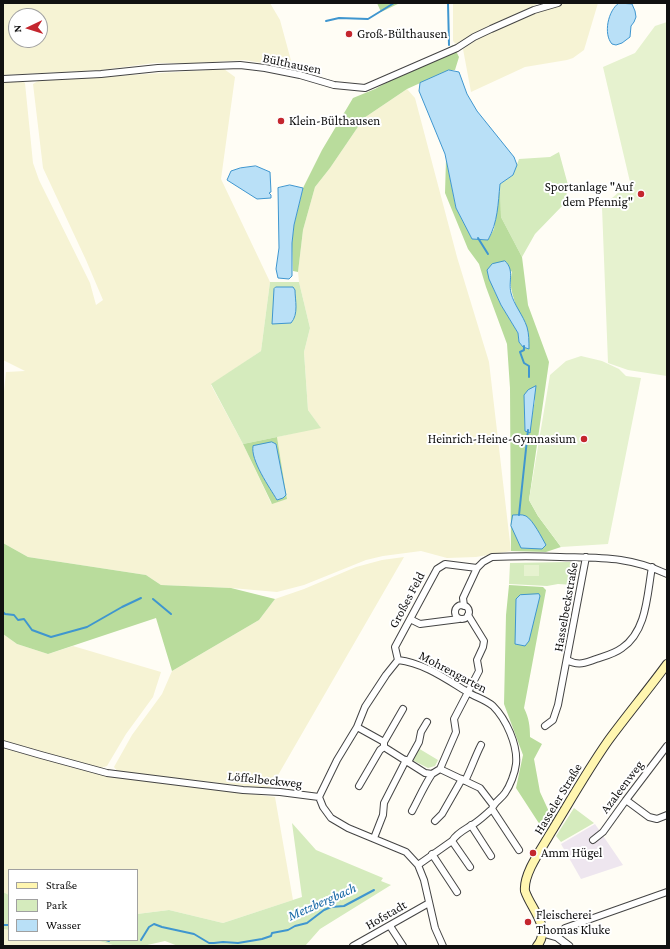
<!DOCTYPE html>
<html>
<head>
<meta charset="utf-8">
<style>
  body { margin:0 }
  #map { position:relative; width:670px; height:949px; overflow:hidden; background:#fffdf5; font-family:"Crimson Pro",serif }
  canvas { display:block }
  .frame { position:absolute; inset:0; border:4px solid #111; pointer-events:none }
  .legend { position:absolute; left:8px; top:869px; width:130px; height:72px; box-sizing:border-box; background:#fff; border:1px solid #a0a0a0; margin:0; padding:5px 7px; list-style:none; font-size:12px; color:#111 }
  .legend li { display:flex; align-items:center; gap:8px; height:20px }
  .legend b { width:20px; border:1px solid #a0a0a0 }
  .north { position:absolute; left:8px; top:8px; width:40px; height:40px; box-sizing:border-box; background:#fff; border:1px solid #a0a0a0; border-radius:50%; rotate:266deg; font-size:11px; font-weight:700; line-height:16px; text-align:center; color:#111 }
  .north::after { content:''; display:block; margin:auto; width:14px; height:18px; background:#c4262e; clip-path:polygon(50% 0,100% 100%,50% 72%,0 100%) }
</style>
</head>
<body>
<div id="map">
<canvas width="670" height="949"></canvas>
<div class="frame"></div>
<ul class="legend">
<li><b style="height:5px;background:#fff6b0"></b>Straße</li>
<li><b style="height:11px;background:#d5ebbd"></b>Park</li>
<li><b style="height:11px;background:#b9e0f7"></b>Wasser</li>
</ul>
<div class="north">N</div>
</div>
<script>
const ctx = document.querySelector('canvas').getContext('2d');
ctx.lineJoin = 'round';
function paint(path, color) { ctx.fillStyle = color; ctx.fill(path, 'evenodd'); }
function trace(path, color, width, dash) { ctx.strokeStyle = color; ctx.lineWidth = width; ctx.lineCap = dash ? 'butt' : 'round'; ctx.setLineDash(dash || []); ctx.stroke(path); }
function drawText(font, color, halo, rows, align = 'center') {
  ctx.font = font + ' "Crimson Pro",serif'; ctx.lineWidth = 4; ctx.setLineDash([]); ctx.textBaseline = 'middle'; ctx.strokeStyle = halo; ctx.fillStyle = color; for (const [text, x, y, turn = 0] of rows) {
    ctx.save(); ctx.translate(x, y); ctx.rotate((+turn || 0) * Math.PI / 180); ctx.textAlign = isNaN(turn) ? turn : align; if (halo) ctx.strokeText(text, 0, 0); ctx.fillText(text, 0, 0); ctx.restore();
  }
}
paint(new Path2D(`
  M 595,824 L 623,865 L 581,879 L 561,844 Z`), '#eee6ef');
paint(new Path2D(`
  M 3,3 L 270,3 L 280,20 L 293,68 L 244,60 L 197,63 L 154,63 L 101,70 L 3,75 ZM 16,16 L 40,16 L 40,40 L 16,40 Z
  M 453,3 L 539,3 L 508,19 L 490,25 L 456,44 L 453,41 Z
  M 566,3 L 598,3 L 584,50 L 573,58 L 567,60 L 525,67 L 471,92 L 463,49 L 490,31 L 543,9 Z
  M 224,69 L 235,77 L 221,179 L 270,282 L 261,351 L 211,385 L 243,444 L 271,503 L 287,499 L 277,437 L 320,427 L 308,410 L 304,352 L 310,328 L 299,282 L 298,272 L 303,230 L 315,187 L 330,168 L 364,118 L 407,89 L 415,98 L 457,257 L 489,362 L 511,551 L 476,557 L 447,558 L 421,551 L 383,556 L 366,560 L 304,585 L 277,592 L 231,588 L 161,585 L 146,575 L 28,557 L 3,543 L 3,401 L 6,372 L 25,371 L 3,360 L 3,82 L 22,81 L 25,83 L 33,163 L 39,180 L 90,283 L 96,305 L 103,300 L 86,260 L 43,168 L 33,84 L 38,81 Z
  M 404,557 L 270,789 L 117,771 L 114,767 L 132,735 L 162,694 L 172,671 L 259,620 L 275,599 L 304,589 L 356,567 L 382,560 Z
  M 3,634 L 17,644 L 48,654 L 73,646 L 161,672 L 153,697 L 126,734 L 107,766 L 101,768 L 19,746 L 3,741 Z
  M 3,746 L 41,758 L 106,776 L 275,797 L 293,900 L 223,923 L 169,910 L 137,914 L 137,870 L 9,870 L 9,895 L 3,892 Z
  M 3,929 L 9,930 L 9,940 L 96,940 L 116,946 L 3,946 Z`), '#f6f3d4');
paint(new Path2D(`
  M 559,152 L 568,185 L 565,203 L 535,234 L 522,257 L 501,217 L 500,184 L 513,175 L 519,159 L 550,157 Z
  M 270,282 L 299,282 L 310,328 L 304,352 L 308,410 L 321,428 L 243,444 L 211,384 L 261,351 Z
  M 570,562 L 576,566 L 578,571 L 574,585 L 558,584 L 547,586 L 509,584 L 510,563 Z
  M 418,748 L 438,760 L 435,766 L 428,768 L 412,760 Z
  M 574,808 L 594,823 L 561,842 L 556,836 Z
  M 292,823 L 316,850 L 383,878 L 381,881 L 391,885 L 320,929 L 305,946 L 178,946 L 165,941 L 143,946 L 116,946 L 96,940 L 137,940 L 137,914 L 169,910 L 223,923 L 302,897 Z
  M 3,892 L 9,895 L 9,930 L 3,929 Z`), '#d5ebbd');
paint(new Path2D(`
  M 377,3 L 400,3 L 381,12 Z
  M 453,45 L 459,57 L 455,70 L 449,70 L 407,89 L 364,118 L 330,168 L 315,187 L 303,230 L 298,272 L 293,271 L 292,243 L 294,225 L 303,188 L 322,150 L 353,98 L 375,89 Z
  M 446,159 L 456,208 L 472,239 L 488,240 L 494,229 L 500,184 L 501,217 L 522,257 L 528,305 L 549,362 L 529,500 L 538,516 L 561,547 L 546,552 L 511,551 L 510,388 L 507,344 L 486,287 L 479,264 L 468,249 L 445,193 ZM 512,271 C 509,287 512,291 516,306 C 520,319 521,334 523,347 L 519,342 L 518,333 L 501,305 L 493,288 ZM 524,395 L 535,400 L 529,433 L 525,430 Z
  M 277,437 L 287,499 L 272,504 L 243,444 Z
  M 3,543 L 28,557 L 146,575 L 161,585 L 231,588 L 275,599 L 259,620 L 172,671 L 156,618 L 48,654 L 17,644 L 3,634 Z
  M 509,585 L 543,587 L 546,590 L 524,708 C 529,718 530,726 530,737 L 542,744 L 534,759 L 540,792 L 551,816 L 542,828 L 516,788 L 523,755 L 504,704 L 506,615 Z`), '#b9dc9c');
paint(new Path2D(`
  M 667,22 L 667,376 L 628,370 L 608,363 L 602,207 L 630,182 L 603,67 L 635,53 L 655,26 Z
  M 581,356 L 602,361 L 619,369 L 626,376 L 641,378 L 608,544 L 561,547 L 538,516 L 529,500 L 550,375 L 566,361 Z
  M 524,565 L 539,565 L 539,576 L 524,576 Z`), '#e6f2cf');
const water = new Path2D(`
  M 619,3 L 632,4 L 635,11 L 636,17 L 634,22 L 631,26 L 630,37 L 622,43 L 616,45 L 612,44 C 603,34 608,10 619,3 Z
  M 449,70 L 459,72 L 467,94 L 477,111 L 514,157 L 517,165 L 513,175 L 500,184 C 498,204 498,222 488,240 L 472,239 L 456,208 L 445,154 L 419,91 L 420,83 Z
  M 256,166 L 270,172 L 271,192 L 269,193 L 271,195 L 271,198 L 257,199 L 227,180 L 231,171 L 240,168 Z
  M 290,185 L 303,188 L 294,225 L 292,243 L 292,276 L 289,279 L 278,278 L 276,269 L 279,248 L 278,188 Z
  M 505,261 C 515,270 508,281 511,293 C 514,305 523,315 527,327 C 529,334 529,341 529,349 L 523,347 L 519,342 L 518,333 L 501,305 L 489,279 L 487,270 L 492,264 Z
  M 276,287 L 293,287 L 295,290 C 295,300 299,314 291,323 L 272,324 L 274,289 Z
  M 536,386 L 530,433 L 525,431 L 524,395 L 528,390 Z
  M 272,442 L 276,444 L 286,495 L 283,498 L 277,500 C 270,488 250,460 253,446 Z
  M 513,515 C 517,515 522,514 526,516 C 533,520 542,538 546,545 L 542,549 L 521,548 L 511,526 Z
  M 539,594 L 540,596 L 529,641 L 525,646 L 515,644 L 516,599 L 520,595 Z`);
paint(water, '#b9e0f7');
trace(water, '#3f96cf', 1);
trace(new Path2D(`
  M 448,3 L 449,45
  M 326,21 L 339,18 L 368,19 L 394,3
  M 478,238 L 488,254
  M 524,346 L 524,350 L 520,352 L 524,363 L 529,366 L 529,377
  M 519,515 L 528,430
  M 153,599 L 171,614
  M 3,612 L 5,614 L 14,615 L 18,620 L 24,619 L 32,630 L 51,637 L 87,627 L 122,607 L 141,598
  M 3,925 L 9,925
  M 106,940 L 109,941
  M 141,940 L 149,927 L 154,924 L 162,927 L 194,934 L 209,943 L 214,943 L 223,942 L 238,943 L 262,939 L 271,936 L 272,933 L 288,930 L 295,926 L 307,923 L 324,910 L 331,907 L 344,906 L 374,890`), '#3f96cf', 2);
const minor = new Path2D(`
  M 3,79 L 101,74 L 158,68 L 240,65 L 265,68 L 300,75 L 334,85 L 365,88 L 457,48 L 474,37 L 491,29 L 534,10 L 558,3
  M455 612a7 7 0 1 1 14 0a7 7 0 1 1-14 0Z
  M 464,606 L 463,598 L 477,568 L 483,562 L 492,557 C 515,556 537,556 560,557 C 600,558 629,556 667,574
  M 410,619 L 420,624 L 459,619
  M 398,660 L 395,647 L 437,569 L 445,564 L 477,568
  M 567,660 C 578,666 586,663 596,659 C 605,656 614,654 622,648 C 647,631 647,595 652,567
  M 545,726 L 553,720 L 558,705 L 586,557
  M 357,727 L 384,742 L 384,747 L 425,773 L 432,774 L 440,769 L 480,788 L 493,805
  M 384,742 L 403,709
  M 3,744 L 41,755 L 107,773 L 243,790 L 280,792 L 319,797 L 323,807 L 331,818 L 348,828 L 406,852 L 418,865 L 424,880 L 435,928 L 443,946
  M 408,762 L 419,742 L 421,732 L 427,722
  M 440,769 L 456,732 L 454,719 L 479,671 L 477,660 L 483,647 L 484,641 L 468,615
  M 465,781 C 471,769 475,757 481,745
  M 359,786 L 380,750 L 384,747
  M 319,797 L 337,760 L 357,727 L 365,707 L 386,675 L 398,660 C 424,663 446,679 469,693 C 476,697 486,700 493,706 C 506,719 518,745 516,764 C 515,773 510,786 505,793 C 501,799 494,802 492,809 C 486,814 479,821 472,825 C 464,830 457,833 452,841 L 418,865
  M 626,800 L 649,817 L 657,819 L 667,815
  M 492,809 L 519,850
  M 412,811 C 419,798 424,786 432,774
  M 435,821 L 442,814 L 462,779
  M 471,825 L 491,856
  M 374,838 L 383,815 L 384,803 L 406,760
  M 593,840 L 603,832 L 626,800 L 667,746
  M 452,841 L 470,867
  M 432,854 L 457,892
  M 390,926 L 403,946
  M 557,937 L 565,928 L 667,892
  M 353,946 L 429,903`);
const tertiary = new Path2D(`
  M 543,933 L 557,937 L 569,946`);
const secondary = new Path2D(`
  M 537,946 C 552,928 531,909 525,891 C 523,874 542,848 550,834 C 569,803 587,771 608,741 C 627,715 648,690 667,664`);
trace(minor, '#444', 8);
trace(tertiary, '#444', 9);
trace(secondary, '#333', 10);
trace(minor, '#fff', 6);
trace(tertiary, '#fff', 7);
trace(secondary, '#fff6b0', 8);
for (const [x, y, r, color] of [
  [349,34,4,"#c4262e"],
  [281,121,4,"#c4262e"],
  [641,194,4,"#c4262e"],
  [584,439,4,"#c4262e"],
  [533,853,4,"#c4262e"],
  [528,922,4,"#c4262e"]
]) { const dot = new Path2D(); dot.arc(x, y, r, 0, 2 * Math.PI); ctx.fillStyle = color; ctx.fill(dot); trace(dot, '#fff', 1.5); }
drawText('13px', '#111', '#fff', [
  ["Groß-Bülthausen",357,34],
  ["Klein-Bülthausen",289,121],
  ["Sportanlage \"Auf",633,187,"right"],
  ["dem Pfennig\"",633,202,"right"],
  ["Heinrich-Heine-Gymnasium",576,439,"right"],
  ["Amm Hügel",541,853],
  ["Fleischerei",536,915],
  ["Thomas Kluke",536,930]
], 'left');
drawText('13px', '#111', '#fff', [
  ["Bülthausen",292,64,12],
  ["Großes Feld",407,600,-62],
  ["Hasselbeckstraße",566,607,-80],
  ["Mohrengarten",453,672,28],
  ["Löffelbeckweg",265,780,6],
  ["Azaleenweg",622,787,-53],
  ["Hasseler Straße",558,799,-59],
  ["Hofstadt",386,915,-30]
]);
drawText('italic 14px', '#1768a6', '#fff', [
  ["Metzbergbach",322,902,-24]
]);
</script>
</body>
</html>
